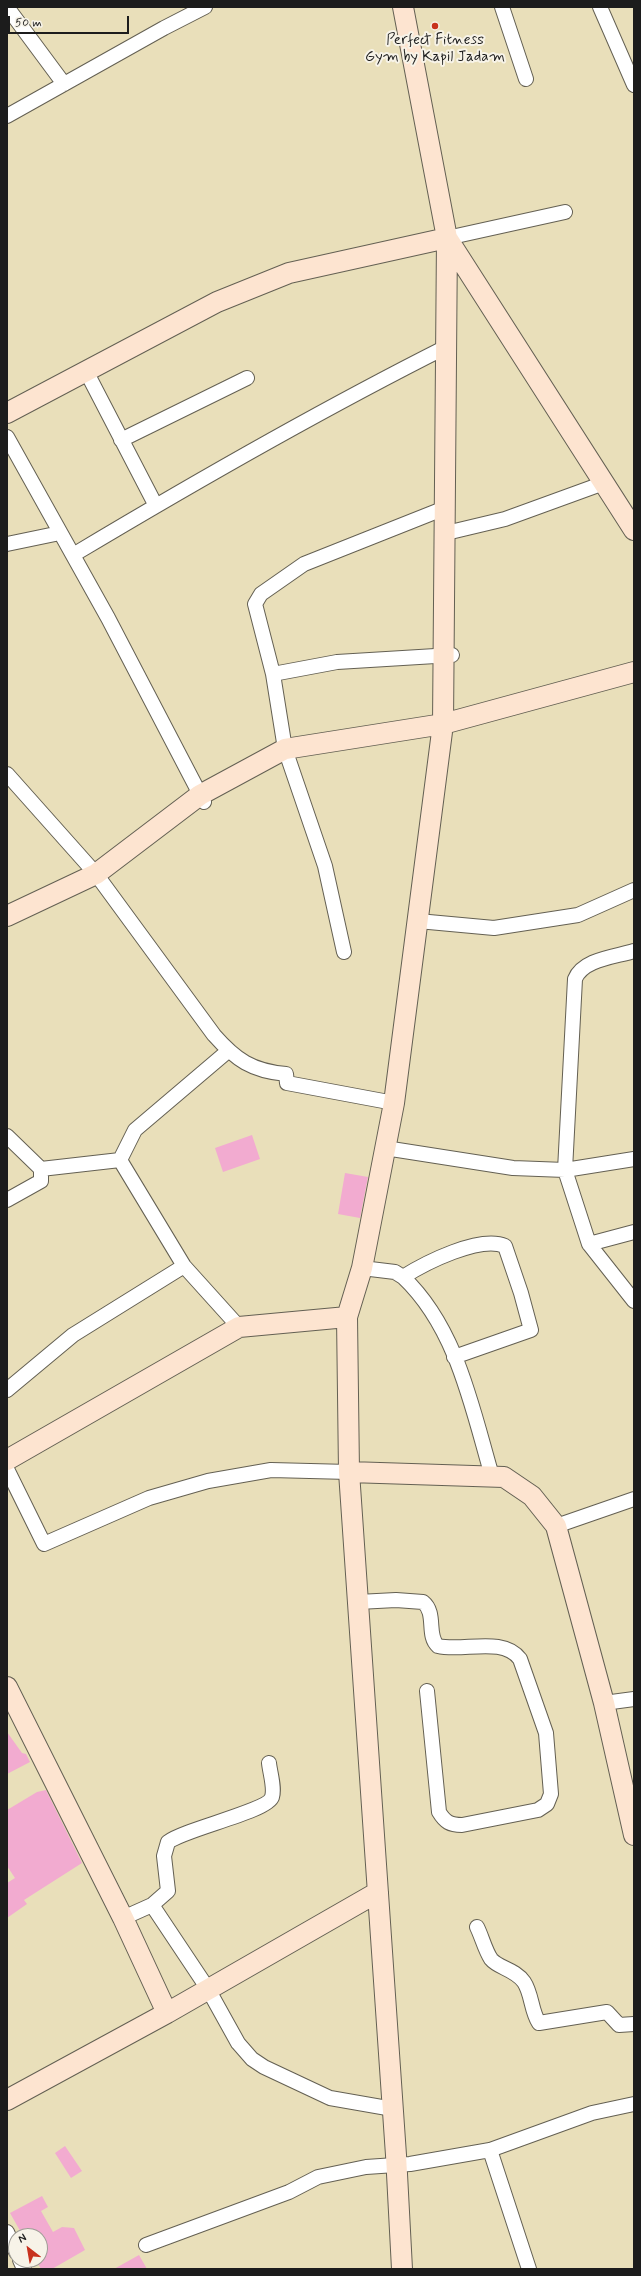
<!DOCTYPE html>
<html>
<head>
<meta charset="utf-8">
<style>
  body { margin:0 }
  #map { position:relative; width:641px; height:2276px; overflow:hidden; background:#e9dfba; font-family:Mynerve,sans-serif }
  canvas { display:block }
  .frame { position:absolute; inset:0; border:8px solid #1c1c1c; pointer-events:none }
  .north { position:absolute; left:8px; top:2228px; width:40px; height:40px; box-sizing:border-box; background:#f7f3e8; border:1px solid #9f9d96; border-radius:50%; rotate:329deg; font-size:11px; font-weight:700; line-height:16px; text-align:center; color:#1c1c1c }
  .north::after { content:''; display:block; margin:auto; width:14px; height:18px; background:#c8321e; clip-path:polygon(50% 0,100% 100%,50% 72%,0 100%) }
  .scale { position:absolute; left:8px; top:16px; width:121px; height:18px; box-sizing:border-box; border:2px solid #1c1c1c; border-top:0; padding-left:5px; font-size:12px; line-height:14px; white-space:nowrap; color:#1c1c1c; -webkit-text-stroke:3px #f7f3e8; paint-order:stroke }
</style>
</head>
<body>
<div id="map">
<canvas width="641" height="2276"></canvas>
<div class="frame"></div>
<div class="north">N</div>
<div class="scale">50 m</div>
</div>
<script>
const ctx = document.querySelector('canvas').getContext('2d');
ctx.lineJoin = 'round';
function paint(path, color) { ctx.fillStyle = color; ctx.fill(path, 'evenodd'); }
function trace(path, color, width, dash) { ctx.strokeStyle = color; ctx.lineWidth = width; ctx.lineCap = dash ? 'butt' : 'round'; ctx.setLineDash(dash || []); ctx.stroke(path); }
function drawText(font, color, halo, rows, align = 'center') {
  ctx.font = font + ' Mynerve,sans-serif'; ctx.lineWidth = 4; ctx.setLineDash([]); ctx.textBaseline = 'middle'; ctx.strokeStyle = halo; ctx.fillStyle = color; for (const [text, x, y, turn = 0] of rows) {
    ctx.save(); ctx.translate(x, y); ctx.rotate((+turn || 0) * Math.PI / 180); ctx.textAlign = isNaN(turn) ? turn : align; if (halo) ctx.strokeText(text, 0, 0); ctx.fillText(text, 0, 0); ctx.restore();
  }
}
paint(new Path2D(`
  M 252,1135 L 260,1159 L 223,1172 L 215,1148 Z
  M 345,1173 L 368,1177 L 360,1218 L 338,1214 Z
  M 7,1732 L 22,1753 L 26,1754 L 30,1762 L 7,1774 Z
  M 46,1790 L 82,1863 L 24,1900 L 27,1904 L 7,1918 L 7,1883 L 15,1878 L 7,1866 L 7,1810 L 37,1792 Z
  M 65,2146 L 82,2171 L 71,2178 L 55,2153 Z
  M 42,2196 L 48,2207 L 41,2211 L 53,2232 L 62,2227 L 74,2228 L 85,2250 L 52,2269 L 41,2269 L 36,2260 L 40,2260 L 40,2236 L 23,2236 L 10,2213 Z
  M 139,2255 L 147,2269 L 114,2269 Z`), '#f2abd0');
const street = new Path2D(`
  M 7,7 L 64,84
  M 502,7 L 526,79
  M 600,7 L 634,85
  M 7,116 L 164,28 L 205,7
  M 447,238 L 565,212
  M 86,371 L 156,506
  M 7,437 L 108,618 L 204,802
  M 121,440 L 247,378
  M 442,534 L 505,519 L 604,483
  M 7,544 L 60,533
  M 73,555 C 195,482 319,411 446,347
  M 273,674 L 337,662 L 452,655
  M 7,774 L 96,874 L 214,1035 C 236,1060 252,1071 286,1074 L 287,1083 L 394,1103
  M 418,921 L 494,928 L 578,915 L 634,890
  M 634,951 C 615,957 583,959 575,979 L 565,1170 L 589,1244 L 634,1232
  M 344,952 L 325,866 L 285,749 L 273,674 L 255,604 L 261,594 L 304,564 L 445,508
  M 7,1136 L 41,1169
  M 385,1148 L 513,1168 L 565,1170 L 634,1159
  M 120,1160 L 184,1266 L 239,1327
  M 120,1160 L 135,1130 L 228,1051
  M 7,1200 L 41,1181 L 41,1169 L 120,1160
  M 589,1244 L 634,1301
  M 362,1268 L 395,1272 L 403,1277 C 457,1328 472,1408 492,1476
  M 403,1277 C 425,1263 480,1235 505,1246 L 521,1293 L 531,1330 L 454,1357
  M 7,1390 L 73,1335 L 184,1266
  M 7,1469 L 44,1544 L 149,1498 L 208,1481 L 271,1470 L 349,1472
  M 556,1526 L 634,1499
  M 358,1602 L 396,1600 L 423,1602 C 437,1613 426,1636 438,1646 C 463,1652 503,1636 520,1659 L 546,1733 L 551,1794 L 547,1804 L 538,1810 L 462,1825 C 450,1825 445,1822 439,1812 L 427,1691
  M 604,1703 L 634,1699
  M 152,1905 L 208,1989 L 238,2043 L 252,2059 L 264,2067 L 330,2098 L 393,2109
  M 123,1918 L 152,1905 L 168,1891 L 164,1856 L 168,1842 C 185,1829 268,1811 272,1797 C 275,1788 270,1773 269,1763
  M 477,1927 C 482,1937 485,1950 491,1959 C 498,1968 515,1969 524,1982 C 532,1994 531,2011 539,2023 L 607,2012 L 619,2025 L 634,2024
  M 490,2150 L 529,2269
  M 7,2232 L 16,2252
  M 146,2245 L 289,2192 L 318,2177 L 366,2167 L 410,2164 L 490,2150 L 592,2113 L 634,2104
  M 20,2260 L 24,2269`);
const secondary = new Path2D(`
  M 7,413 L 217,302 L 289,273 L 447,238 L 634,530
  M 7,916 L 96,874 L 200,795 L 285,749 L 443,724 L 634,672
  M 7,1460 L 239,1327 L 347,1317
  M 349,1472 L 504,1477 L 532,1496 L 556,1526 L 604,1703 L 634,1835
  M 7,1687 L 123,1918 L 167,2013
  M 7,2100 L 167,2013 L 378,1892
  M 402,2269 L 396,2155 L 349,1472 L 347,1317 L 362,1268 L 394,1103 L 443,724 L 447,238 L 403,7`);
trace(street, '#646053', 16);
trace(secondary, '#646053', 22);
trace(street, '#fff', 14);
trace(secondary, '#fde4d0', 20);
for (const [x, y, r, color] of [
  [435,26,4,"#c8321e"]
]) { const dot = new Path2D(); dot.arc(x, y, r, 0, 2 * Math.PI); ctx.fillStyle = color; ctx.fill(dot); trace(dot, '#f7f3e8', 1.5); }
drawText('15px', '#1c1c1c', '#f7f3e8', [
  ["Perfect Fitness",435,41],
  ["Gym by Kapil Jadam",435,58]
]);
</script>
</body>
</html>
